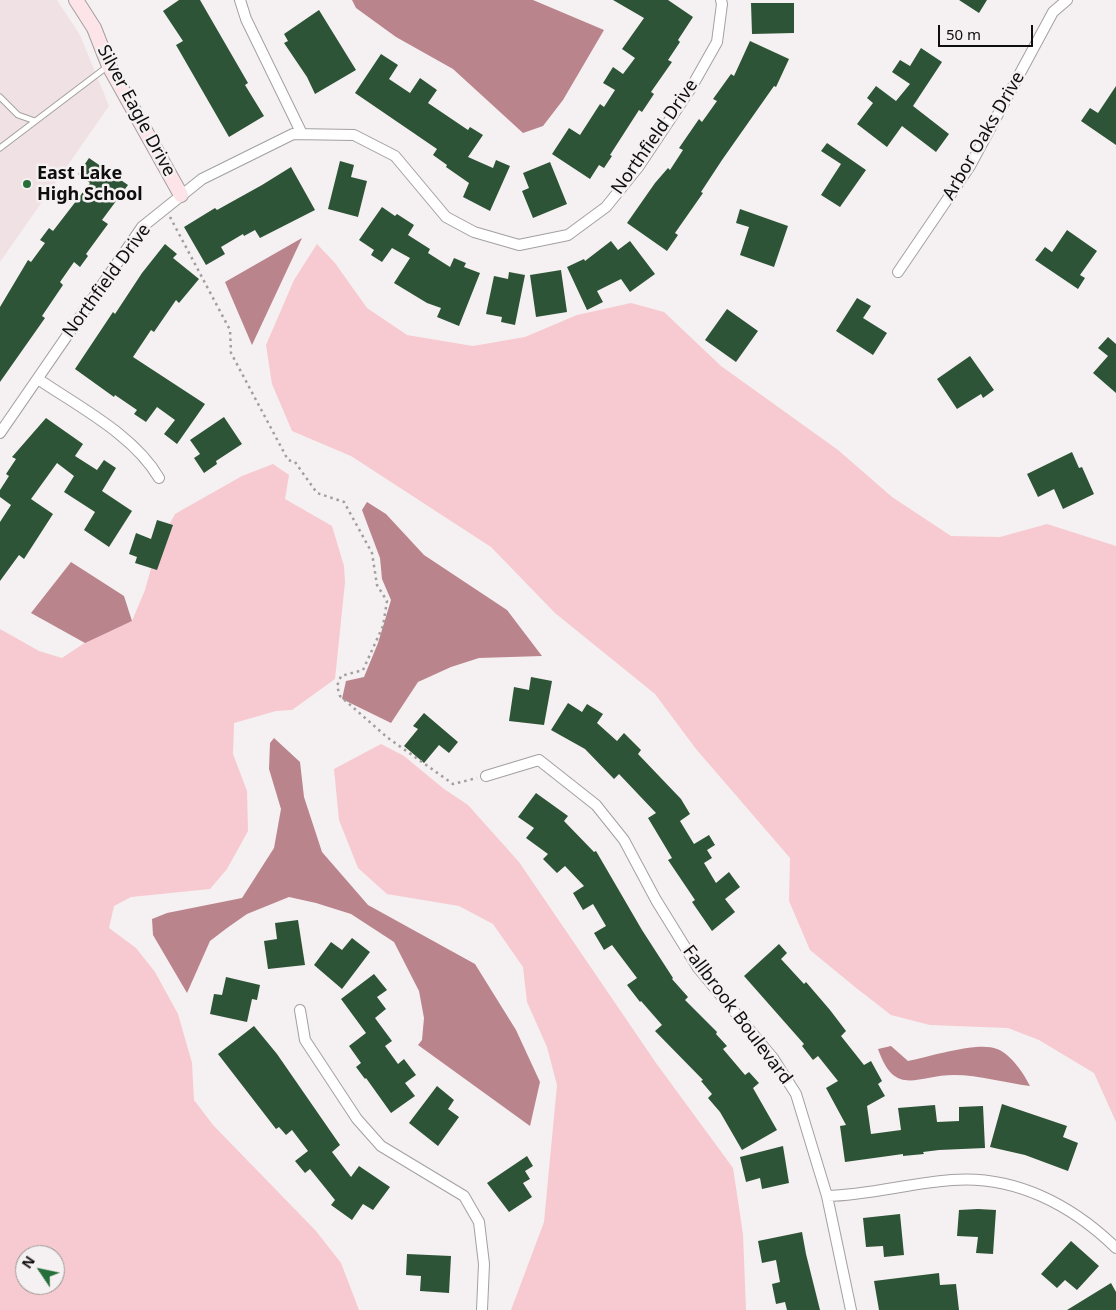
<!DOCTYPE html>
<html>
<head>
<meta charset="utf-8">
<style>
  body { margin:0 }
  #map { position:relative; width:1116px; height:1310px; overflow:hidden; background:#f5f0f1; font-family:"Noto Sans",sans-serif }
  canvas { display:block }
  .north { position:absolute; left:15px; top:1245px; width:50px; height:50px; box-sizing:border-box; background:#f5f0f1; border:1px solid #999696; border-radius:50%; rotate:304deg; font-size:14px; font-weight:700; line-height:20px; text-align:center; color:#0f0e0e }
  .north::after { content:''; display:block; margin:auto; width:18px; height:22px; background:#266e3a; clip-path:polygon(50% 0,100% 100%,50% 72%,0 100%) }
  .scale { position:absolute; left:938px; top:25px; width:95px; height:22px; box-sizing:border-box; border:2px solid #0f0e0e; border-top:0; padding-left:6px; font-size:15px; line-height:18px; white-space:nowrap; color:#0f0e0e; -webkit-text-stroke:4px #f5f0f1; paint-order:stroke }
</style>
</head>
<body>
<div id="map">
<canvas width="1116" height="1310"></canvas>
<div class="north">N</div>
<div class="scale">50 m</div>
</div>
<script>
const ctx = document.querySelector('canvas').getContext('2d');
ctx.lineJoin = 'round';
function paint(path, color) { ctx.fillStyle = color; ctx.fill(path, 'evenodd'); }
function trace(path, color, width, dash) { ctx.strokeStyle = color; ctx.lineWidth = width; ctx.lineCap = dash ? 'butt' : 'round'; ctx.setLineDash(dash || []); ctx.stroke(path); }
function drawText(font, color, halo, rows, align = 'center') {
  ctx.font = font + ' "Noto Sans",sans-serif'; ctx.lineWidth = 5; ctx.setLineDash([]); ctx.textBaseline = 'middle'; ctx.strokeStyle = halo; ctx.fillStyle = color; for (const [text, x, y, turn = 0] of rows) {
    ctx.save(); ctx.translate(x, y); ctx.rotate((+turn || 0) * Math.PI / 180); ctx.textAlign = isNaN(turn) ? turn : align; if (halo) ctx.strokeText(text, 0, 0); ctx.fillText(text, 0, 0); ctx.restore();
  }
}
paint(new Path2D(`
  M 0,0 L 57,0 L 80,35 L 109,106 L 0,262 Z`), '#f0e2e4');
paint(new Path2D(`
  M 317,244 L 335,263 L 367,308 L 407,335 L 473,346 L 525,337 L 577,315 L 631,303 L 664,312 L 721,366 L 838,450 L 892,497 L 951,536 L 1000,537 L 1047,524 L 1116,546 L 1116,1122 L 1094,1073 L 1039,1040 L 1008,1028 L 930,1025 L 891,1015 L 855,987 L 810,950 L 789,901 L 790,858 L 696,749 L 655,694 L 555,613 L 491,547 L 351,456 L 292,431 L 272,384 L 266,345 L 294,280 Z
  M 273,464 L 289,475 L 285,499 L 332,526 L 344,566 L 345,582 L 335,679 L 292,710 L 276,711 L 234,723 L 233,754 L 247,791 L 248,831 L 227,869 L 210,889 L 131,897 L 114,906 L 109,928 L 136,948 L 155,972 L 178,1014 L 192,1063 L 194,1100 L 213,1125 L 316,1231 L 341,1263 L 359,1310 L 0,1310 L 0,629 L 39,651 L 62,658 L 89,640 L 132,621 L 145,590 L 157,547 L 175,514 L 242,476 ZM 25,1255 L 55,1255 L 55,1285 L 25,1285 Z
  M 381,744 L 404,756 L 444,789 L 468,805 L 519,862 L 656,1063 L 733,1168 L 743,1234 L 746,1310 L 511,1310 L 544,1222 L 557,1085 L 547,1047 L 527,1002 L 523,967 L 493,924 L 459,906 L 387,894 L 358,868 L 339,820 L 334,769 Z`), '#f6cad0');
paint(new Path2D(`
  M 352,0 L 533,0 L 604,30 L 563,100 L 543,126 L 523,133 L 453,69 L 396,37 L 356,8 Z
  M 302,238 L 252,345 L 225,282 Z
  M 367,502 L 386,514 L 424,555 L 507,610 L 542,656 L 479,658 L 451,667 L 418,682 L 391,723 L 342,699 L 346,681 L 364,677 L 378,643 L 391,600 L 382,579 L 380,558 L 362,510 Z
  M 71,562 L 124,596 L 132,621 L 85,643 L 31,613 Z
  M 274,738 L 300,762 L 304,797 L 322,852 L 368,905 L 475,964 L 516,1030 L 540,1082 L 530,1126 L 418,1045 L 422,1040 L 424,1018 L 419,991 L 394,942 L 351,914 L 316,903 L 289,897 L 247,914 L 227,928 L 210,941 L 187,993 L 153,935 L 152,919 L 167,913 L 242,898 L 274,848 L 281,809 L 269,769 L 270,743 Z
  M 891,1046 L 908,1061 C 929,1057 978,1041 997,1049 C 1011,1054 1024,1074 1030,1086 C 1006,1083 979,1075 954,1075 C 917,1075 895,1098 878,1049 Z`), '#ba848d');
paint(new Path2D(`
  M 179,0 L 200,0 L 248,83 L 245,85 L 264,116 L 229,137 L 176,45 L 183,41 L 163,11 Z
  M 613,0 L 668,0 L 693,17 L 678,40 L 680,42 L 668,60 L 672,62 L 651,92 L 654,94 L 642,112 L 639,110 L 610,155 L 612,156 L 604,168 L 599,165 L 590,179 L 552,154 L 569,128 L 580,135 L 600,104 L 604,107 L 615,90 L 603,83 L 613,67 L 623,74 L 635,58 L 622,49 L 644,18 Z
  M 959,0 L 987,0 L 979,13 Z
  M 751,3 L 794,3 L 794,33 L 752,34 Z
  M 319,10 L 356,70 L 315,94 L 307,77 L 284,43 L 288,41 L 284,34 Z
  M 750,41 L 789,59 L 776,87 L 774,86 L 722,160 L 701,192 L 703,193 L 675,233 L 678,235 L 667,251 L 627,223 L 655,183 L 668,168 L 670,170 L 683,150 L 679,148 L 699,119 L 702,122 L 717,101 L 713,99 L 731,74 L 734,76 Z
  M 921,48 L 942,62 L 913,106 L 949,134 L 936,152 L 902,126 L 887,147 L 857,124 L 873,103 L 867,98 L 876,86 L 896,101 L 910,84 L 892,72 L 900,60 L 910,66 Z
  M 381,54 L 398,65 L 389,79 L 410,93 L 420,78 L 437,90 L 428,103 L 468,130 L 470,127 L 483,135 L 468,157 L 493,168 L 496,160 L 510,166 L 490,211 L 463,197 L 469,183 L 446,167 L 447,165 L 433,155 L 437,149 L 355,93 Z
  M 1116,86 L 1116,145 L 1081,121 L 1090,108 L 1098,113 Z
  M 827,143 L 866,170 L 840,207 L 821,195 L 841,164 L 821,151 Z
  M 89,158 L 128,185 L 102,220 L 108,224 L 86,254 L 88,256 L 80,267 L 74,262 L 60,282 L 63,285 L 42,316 L 45,318 L 0,382 L 0,307 L 28,260 L 31,262 L 45,243 L 40,240 L 49,228 L 53,231 L 90,183 L 78,174 Z
  M 340,161 L 354,165 L 351,177 L 367,181 L 358,217 L 328,209 Z
  M 550,162 L 567,204 L 533,218 L 522,191 L 529,188 L 523,173 Z
  M 291,167 L 315,210 L 260,238 L 255,230 L 244,236 L 243,234 L 221,247 L 225,254 L 206,265 L 184,227 L 215,208 L 217,210 L 262,185 Z
  M 382,207 L 395,216 L 397,214 L 414,225 L 408,235 L 430,249 L 428,253 L 450,267 L 454,258 L 466,263 L 464,267 L 480,273 L 459,326 L 437,317 L 441,308 L 427,303 L 394,283 L 410,258 L 392,248 L 382,262 L 371,255 L 374,250 L 359,240 Z
  M 740,209 L 788,226 L 774,267 L 740,255 L 749,227 L 736,223 Z
  M 1067,230 L 1097,251 L 1080,275 L 1085,278 L 1078,289 L 1035,260 L 1045,247 L 1052,252 Z
  M 611,241 L 618,250 L 630,241 L 655,274 L 630,292 L 621,279 L 597,291 L 603,302 L 587,310 L 567,267 L 584,259 L 585,261 Z
  M 165,244 L 177,254 L 173,258 L 199,279 L 179,303 L 176,300 L 154,332 L 151,330 L 133,357 L 205,404 L 177,444 L 164,434 L 175,420 L 157,407 L 146,422 L 134,414 L 137,410 L 115,395 L 114,397 L 75,369 L 113,312 L 115,314 L 142,273 Z
  M 561,270 L 567,312 L 536,317 L 530,275 Z
  M 509,272 L 525,275 L 515,325 L 501,322 L 502,317 L 486,314 L 494,276 L 508,279 Z
  M 857,298 L 871,306 L 863,318 L 887,333 L 873,355 L 836,331 Z
  M 727,309 L 758,331 L 736,362 L 705,340 Z
  M 1108,337 L 1116,344 L 1116,393 L 1093,373 L 1108,356 L 1098,348 Z
  M 970,356 L 994,390 L 983,398 L 981,394 L 957,409 L 937,379 Z
  M 224,417 L 242,444 L 216,461 L 217,464 L 204,473 L 194,458 L 200,454 L 190,440 Z
  M 46,418 L 83,444 L 75,456 L 97,470 L 104,460 L 116,468 L 102,491 L 132,511 L 109,547 L 84,530 L 95,512 L 64,492 L 74,476 L 57,463 L 31,499 L 53,514 L 24,559 L 19,555 L 0,581 L 0,522 L 11,505 L 0,497 L 0,490 L 9,476 L 6,474 L 16,459 L 12,457 Z
  M 1072,452 L 1079,468 L 1082,467 L 1094,494 L 1063,509 L 1054,489 L 1038,497 L 1027,474 Z
  M 157,520 L 173,525 L 157,570 L 135,563 L 137,557 L 129,554 L 136,533 L 151,539 Z
  M 531,677 L 552,681 L 544,725 L 509,721 L 514,687 L 529,690 Z
  M 568,703 L 582,712 L 587,704 L 603,714 L 597,723 L 617,741 L 624,733 L 641,750 L 638,754 L 681,799 L 690,814 L 680,821 L 694,844 L 709,835 L 715,845 L 707,850 L 712,858 L 704,863 L 716,883 L 729,872 L 740,887 L 725,899 L 735,912 L 712,931 L 692,902 L 695,900 L 668,860 L 672,858 L 648,818 L 656,813 L 619,774 L 614,779 L 585,749 L 551,730 Z
  M 424,713 L 458,742 L 449,753 L 439,745 L 424,763 L 404,746 L 418,729 L 413,726 Z
  M 536,793 L 568,816 L 564,821 L 594,852 L 596,851 L 642,930 L 673,978 L 672,979 L 688,997 L 685,1000 L 717,1032 L 716,1034 L 727,1046 L 723,1049 L 745,1075 L 749,1072 L 759,1083 L 753,1088 L 777,1130 L 742,1150 L 720,1112 L 708,1098 L 712,1094 L 701,1081 L 703,1080 L 655,1031 L 662,1025 L 641,1001 L 640,1002 L 627,985 L 637,978 L 612,945 L 604,950 L 594,933 L 606,926 L 593,904 L 583,910 L 573,893 L 584,886 L 565,866 L 557,873 L 543,859 L 548,854 L 526,838 L 534,828 L 518,817 Z
  M 298,920 L 305,965 L 268,969 L 264,941 L 277,939 L 275,923 Z
  M 352,938 L 370,952 L 342,989 L 314,965 L 331,942 L 342,950 Z
  M 779,944 L 787,953 L 781,959 L 804,984 L 806,982 L 830,1010 L 846,1031 L 841,1036 L 864,1065 L 871,1061 L 882,1081 L 878,1084 L 885,1096 L 867,1106 L 871,1134 L 901,1130 L 898,1108 L 935,1105 L 937,1122 L 959,1121 L 959,1107 L 983,1106 L 985,1148 L 939,1150 L 923,1152 L 924,1154 L 903,1156 L 903,1154 L 845,1162 L 840,1126 L 846,1125 L 826,1088 L 838,1081 L 818,1056 L 813,1060 L 802,1046 L 804,1044 L 744,976 Z
  M 374,974 L 387,990 L 377,997 L 386,1009 L 375,1018 L 392,1041 L 385,1046 L 398,1064 L 404,1059 L 416,1075 L 405,1083 L 415,1096 L 391,1113 L 366,1078 L 365,1079 L 356,1067 L 361,1063 L 349,1046 L 366,1033 L 341,999 Z
  M 226,977 L 260,985 L 257,1000 L 252,999 L 247,1022 L 210,1014 L 214,994 L 222,995 Z
  M 254,1026 L 277,1054 L 340,1145 L 332,1152 L 351,1177 L 359,1166 L 390,1187 L 373,1210 L 363,1204 L 352,1220 L 331,1205 L 335,1200 L 310,1169 L 305,1173 L 295,1161 L 308,1151 L 292,1130 L 286,1135 L 279,1127 L 276,1129 L 218,1054 Z
  M 437,1086 L 454,1100 L 448,1109 L 459,1117 L 438,1146 L 409,1123 Z
  M 1002,1104 L 1067,1126 L 1063,1137 L 1078,1143 L 1068,1171 L 1025,1155 L 990,1147 Z
  M 783,1146 L 789,1183 L 762,1189 L 760,1178 L 746,1182 L 740,1157 Z
  M 527,1156 L 533,1166 L 525,1171 L 530,1179 L 523,1183 L 532,1197 L 509,1212 L 487,1183 Z
  M 978,1209 L 996,1210 L 993,1254 L 976,1253 L 978,1237 L 957,1236 L 959,1210 Z
  M 900,1214 L 904,1255 L 884,1257 L 883,1246 L 866,1247 L 863,1218 Z
  M 802,1232 L 806,1254 L 820,1310 L 787,1310 L 785,1302 L 776,1304 L 772,1284 L 780,1282 L 776,1260 L 762,1263 L 758,1241 Z
  M 1071,1241 L 1099,1266 L 1077,1290 L 1065,1280 L 1057,1288 L 1041,1274 Z
  M 407,1254 L 451,1256 L 449,1293 L 420,1291 L 421,1276 L 406,1275 Z
  M 939,1273 L 940,1285 L 956,1284 L 959,1310 L 879,1310 L 874,1281 Z
  M 1111,1283 L 1116,1292 L 1116,1310 L 1067,1310 Z`), '#2d5436');
const lane = new Path2D(`
  M 0,97 L 18,115 L 35,121
  M 0,148 L 108,66`);
const street = new Path2D(`
  M 240,0 L 246,19 L 302,134
  M 898,272 L 970,166 L 1053,12 L 1067,0
  M 38,379 C 79,407 134,435 159,478
  M 0,433 L 142,227 L 202,179 L 293,134 L 354,135 L 395,156 L 446,217 L 474,232 L 519,245 L 568,235 L 606,207 L 639,166 L 691,88 L 717,42 L 722,4 L 721,0
  M 486,776 L 539,760 L 596,805 L 624,840 L 656,900 L 698,968 L 773,1058 L 796,1094 L 827,1196 L 851,1310
  M 300,1010 L 305,1040 L 357,1119 L 381,1146 L 464,1196 L 479,1222 L 484,1264 L 482,1310
  M 827,1196 C 869,1195 910,1183 952,1180 C 1015,1175 1072,1205 1116,1248`);
const secondary = new Path2D(`
  M 76,0 L 94,28 L 109,66 L 181,195`);
trace(lane, '#a4a0a0', 7);
trace(street, '#a4a0a0', 12);
trace(secondary, '#a4a0a0', 16);
trace(new Path2D(`
  M 170,217 L 230,330 L 231,353 L 288,460 L 295,462 L 317,493 L 344,502 L 372,553 L 377,585 L 387,601 L 383,626 L 363,670 L 341,676 L 337,686 L 340,696 L 388,738 L 453,784 L 477,778`), '#a19e9e', 2.5, [2.5, 4]);
trace(lane, '#fff', 5);
trace(street, '#fff', 10);
trace(secondary, '#fce4e8', 14);
for (const [x, y, r, color] of [
  [27,184,5,"#266e3a"]
]) { const dot = new Path2D(); dot.arc(x, y, r, 0, 2 * Math.PI); ctx.fillStyle = color; ctx.fill(dot); trace(dot, '#f5f0f1', 2); }
drawText('18px', '#0f0e0e', '#f5f0f1', [
  ["Silver Eagle Drive",136,111,62],
  ["Arbor Oaks Drive",984,136,-60],
  ["Northfield Drive",655,137,-55],
  ["Northfield Drive",107,281,-54],
  ["Fallbrook Boulevard",737,1015,53]
]);
drawText('bold 18px', '#0f0e0e', '#f5f0f1', [
  ["East Lake",37,174],
  ["High School",37,195]
], 'left');
</script>
</body>
</html>
